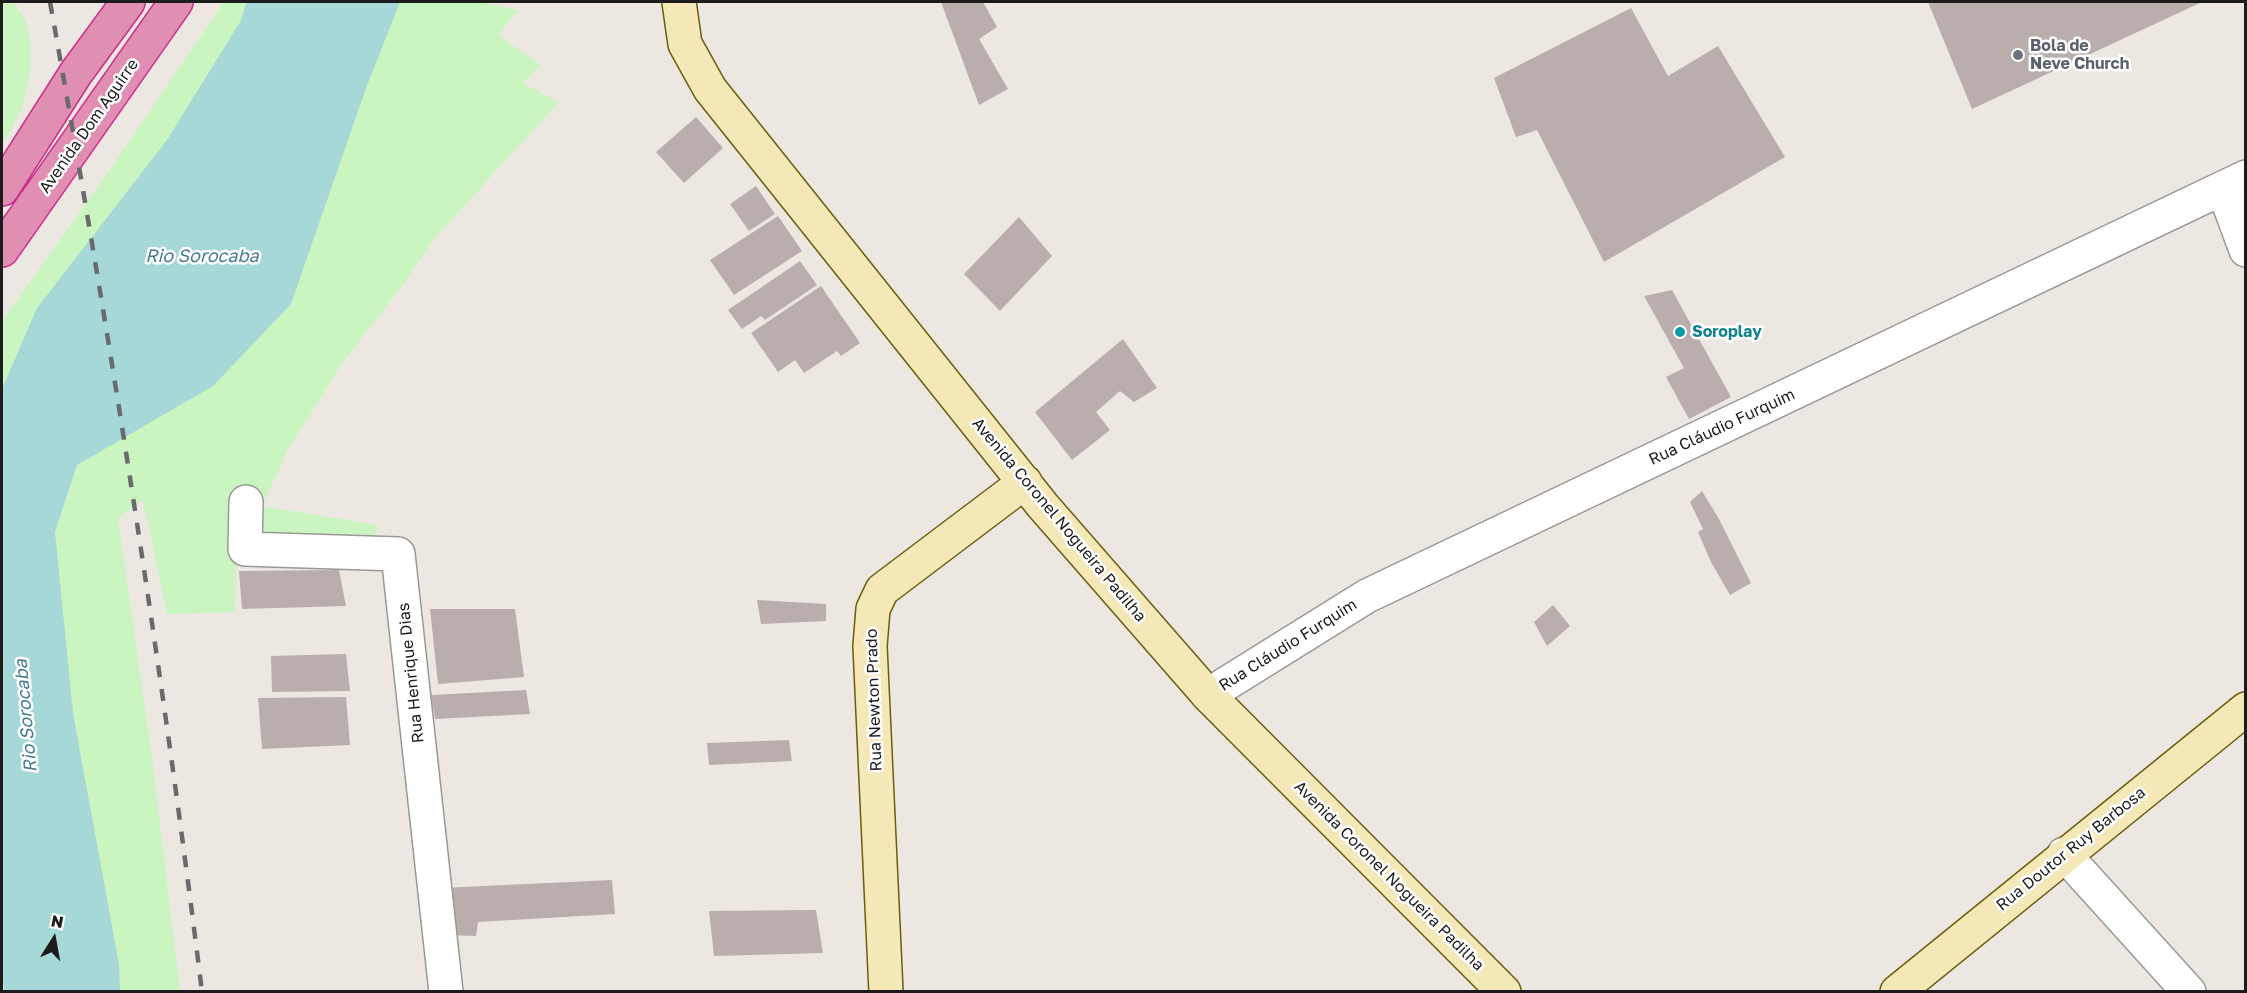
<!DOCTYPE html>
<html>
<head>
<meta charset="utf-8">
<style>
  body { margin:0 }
  #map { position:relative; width:2247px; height:993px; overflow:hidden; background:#ede7e2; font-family:"Golos Text",sans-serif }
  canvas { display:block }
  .frame { position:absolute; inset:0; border:3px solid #1c1c1c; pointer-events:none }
  .north { position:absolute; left:24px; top:909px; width:60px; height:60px; -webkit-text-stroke:4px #fff; paint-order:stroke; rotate:11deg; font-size:16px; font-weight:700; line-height:24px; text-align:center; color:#1c1c1c }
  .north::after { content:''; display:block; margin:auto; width:21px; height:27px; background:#1c1c1c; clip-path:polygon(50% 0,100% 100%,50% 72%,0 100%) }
</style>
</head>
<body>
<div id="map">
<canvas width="2247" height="993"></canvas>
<div class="frame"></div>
<div class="north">N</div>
</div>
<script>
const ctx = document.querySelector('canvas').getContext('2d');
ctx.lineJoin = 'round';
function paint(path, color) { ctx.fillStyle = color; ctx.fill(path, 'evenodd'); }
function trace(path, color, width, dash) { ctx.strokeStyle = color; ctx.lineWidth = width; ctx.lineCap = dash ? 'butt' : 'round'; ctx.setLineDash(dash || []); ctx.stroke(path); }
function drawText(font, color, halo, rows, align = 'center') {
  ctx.font = font + ' "Golos Text",sans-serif'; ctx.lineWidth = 5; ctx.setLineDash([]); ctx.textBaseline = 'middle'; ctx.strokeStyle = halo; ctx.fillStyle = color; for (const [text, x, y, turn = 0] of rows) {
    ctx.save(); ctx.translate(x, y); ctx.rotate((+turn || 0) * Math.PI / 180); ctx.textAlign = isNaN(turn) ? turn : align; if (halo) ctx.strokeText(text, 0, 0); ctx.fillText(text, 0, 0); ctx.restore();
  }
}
paint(new Path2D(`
  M 2,2 L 12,2 C 17,8 25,17 27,25 C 37,65 27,111 2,143 Z
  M 224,2 L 480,2 L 519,10 L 498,35 L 541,65 L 523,83 L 559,102 L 435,238 L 403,285 L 341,365 L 288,450 L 262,506 L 378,525 L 375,535 L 260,540 L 238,496 L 235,612 L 167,614 L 143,500 L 118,518 L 153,765 L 180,991 L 2,992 L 2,321 L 108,172 Z`), '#caf5c0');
paint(new Path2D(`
  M 247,2 L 400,2 L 366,88 L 291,304 L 213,386 L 77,465 L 55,532 L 73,713 L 119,965 L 120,991 L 4,991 L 2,965 L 2,389 L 37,308 L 167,140 L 240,22 Z`), '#a5d8d7');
paint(new Path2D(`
  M 941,2 L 983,2 L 997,27 L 979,39 L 1008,89 L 979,105 Z
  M 1928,2 L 2202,2 L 1972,109 Z
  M 1631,8 L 1668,76 L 1718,46 L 1785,157 L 1604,262 L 1537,130 L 1516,137 L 1494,78 Z
  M 696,117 L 723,148 L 684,183 L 656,152 Z
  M 756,186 L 775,214 L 749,231 L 730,204 Z
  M 778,216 L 802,251 L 734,295 L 710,260 Z
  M 1019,217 L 1052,256 L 1000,311 L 964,274 Z
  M 800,261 L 817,285 L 765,320 L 761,316 L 742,329 L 728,310 Z
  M 821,286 L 860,343 L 841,356 L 837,351 L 804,373 L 795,360 L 778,372 L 751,333 Z
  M 1672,290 L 1731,397 L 1689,419 L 1666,377 L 1684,368 L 1644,296 Z
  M 1123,339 L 1157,388 L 1134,402 L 1120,391 L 1096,412 L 1110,430 L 1072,460 L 1035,412 Z
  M 1702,491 L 1719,519 L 1751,583 L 1730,595 L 1711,562 L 1698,532 L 1703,529 L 1690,502 Z
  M 339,570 L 346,606 L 242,609 L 239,571 Z
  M 757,600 L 826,604 L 826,621 L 761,624 Z
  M 1553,605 L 1570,626 L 1547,646 L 1534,622 Z
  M 430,609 L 515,609 L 524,677 L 438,684 Z
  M 346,654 L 350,691 L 272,692 L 271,656 Z
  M 526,690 L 530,714 L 435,719 L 431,695 Z
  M 346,697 L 350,745 L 262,749 L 258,698 Z
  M 789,740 L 792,761 L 709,765 L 707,743 Z
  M 612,880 L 615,914 L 478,922 L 476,936 L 447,935 L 441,888 Z
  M 816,910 L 823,953 L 714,956 L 709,911 Z`), '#b9aeac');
const street = new Path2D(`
  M 2223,188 L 2246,250
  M 246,502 L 245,549 L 398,554 L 446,992
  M 1208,695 L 1367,596 L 2246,177
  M 2064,854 L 2189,992`);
const secondary = new Path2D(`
  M 679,2 L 685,44 L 710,89 L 1043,506 L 1208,695 L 1504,992
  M 886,992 L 870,646 L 873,609 L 882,590 L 1025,482
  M 1897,992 L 2246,709`);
const highway = new Path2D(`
  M 2,189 L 76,73 L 128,2
  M 2,250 L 176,2`);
trace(street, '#999', 36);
trace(secondary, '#6b5d0b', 36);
trace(highway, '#cc2e8d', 36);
trace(street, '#fff', 33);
trace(secondary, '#f5e8b8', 33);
trace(highway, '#e08eb2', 33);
trace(new Path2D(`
  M 50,2 C 109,330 161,660 202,992`), '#6a6a6a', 4.5, [12, 12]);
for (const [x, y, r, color] of [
  [2018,55,6,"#6b7280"],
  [1680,332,6,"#0f9aa8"]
]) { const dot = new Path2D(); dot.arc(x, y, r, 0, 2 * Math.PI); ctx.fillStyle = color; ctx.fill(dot); trace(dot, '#fff', 2); }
drawText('bold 16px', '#5b616d', '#fff', [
  ["Bola de",2030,46],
  ["Neve Church",2030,64]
], 'left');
drawText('16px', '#1c1c1c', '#fff', [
  ["Avenida Dom Aguirre",89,126,-55],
  ["Rua Cláudio Furquim",1722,427,-25],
  ["Avenida Coronel Nogueira Padilha",1059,520,50],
  ["Rua Cláudio Furquim",1288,645,-32],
  ["Rua Henrique Dias",411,673,-96],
  ["Rua Newton Prado",874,700,-92],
  ["Rua Doutor Ruy Barbosa",2071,849,-39],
  ["Avenida Coronel Nogueira Padilha",1389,876,45]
]);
drawText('bold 16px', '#0d838f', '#fff', [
  ["Soroplay",1692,332]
], 'left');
drawText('italic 18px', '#467d8f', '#fff', [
  ["Rio Sorocaba",202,256],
  ["Rio Sorocaba",26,716,-95]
]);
</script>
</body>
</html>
